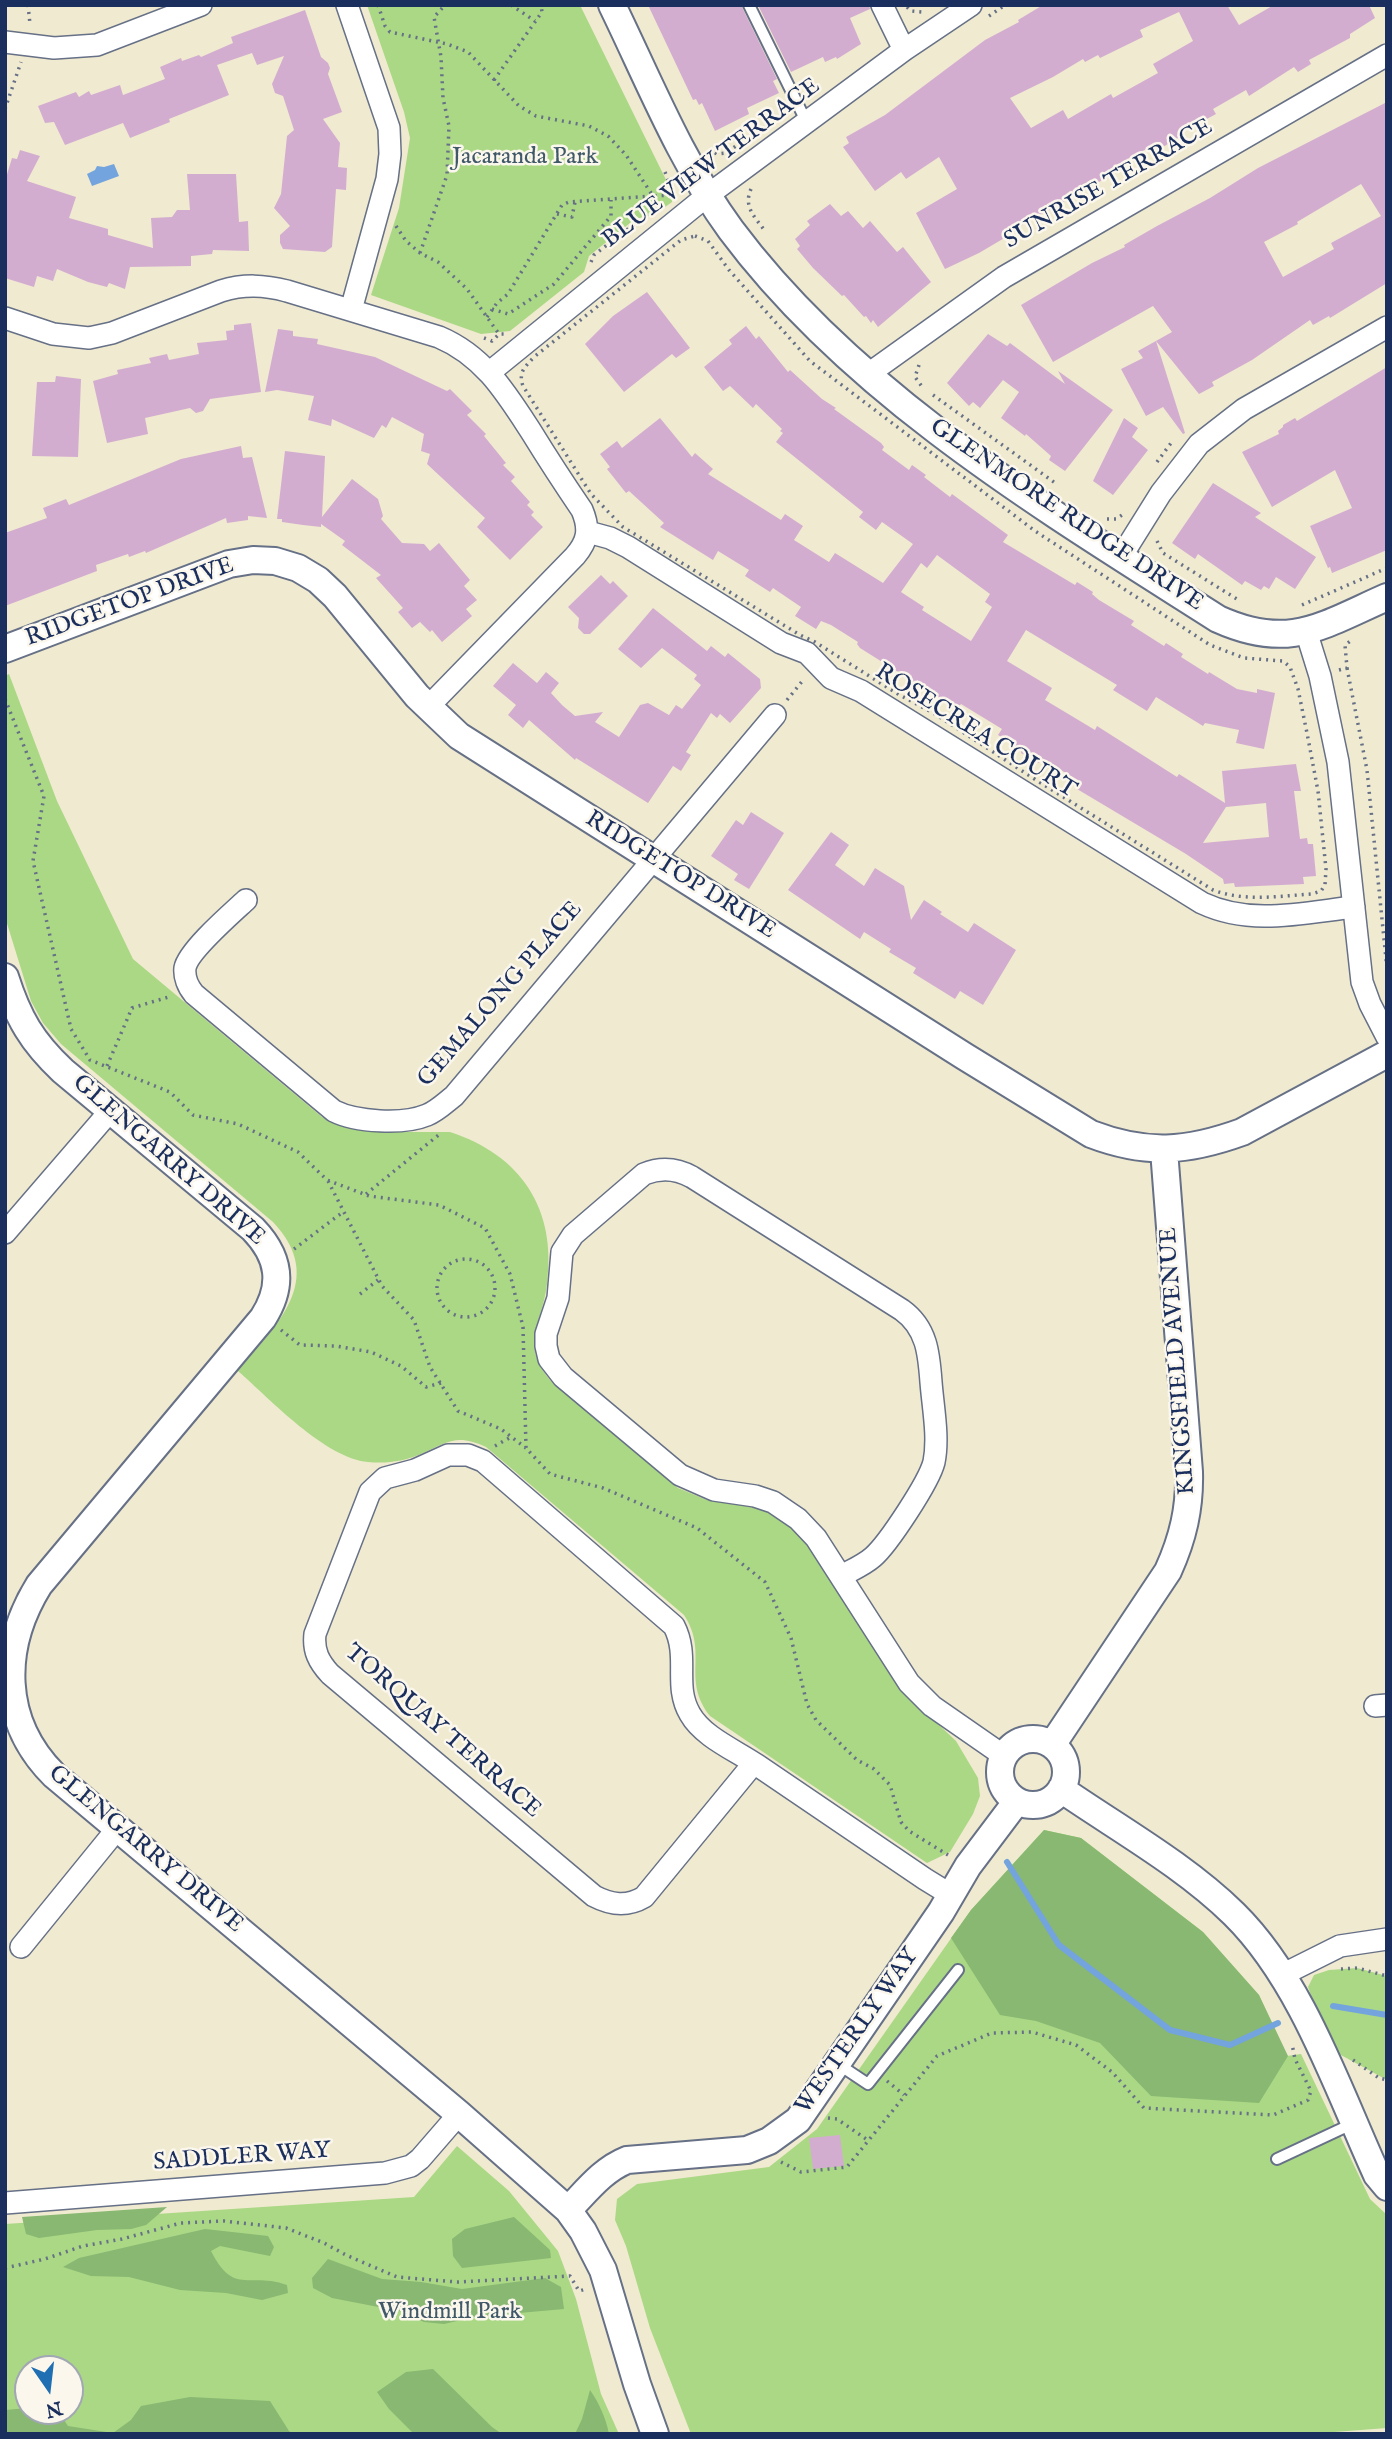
<!DOCTYPE html>
<html>
<head>
<meta charset="utf-8">
<style>
  body { margin:0 }
  #map { position:relative; width:1392px; height:2439px; overflow:hidden; background:#f0ead0; font-family:"IM FELL English",serif }
  canvas { display:block }
  .frame { position:absolute; inset:0; border:7px solid #1b2f5e; pointer-events:none }
  .north { position:absolute; left:14px; top:2355px; width:70px; height:70px; box-sizing:border-box; background:#fbf7ec; border:2px solid #a1a7b3; border-radius:50%; rotate:166deg; font-size:19px; font-weight:700; line-height:28px; text-align:center; color:#1b2f5e }
  .north::after { content:''; display:block; margin:auto; width:24px; height:32px; background:#1f6fb2; clip-path:polygon(50% 0,100% 100%,50% 72%,0 100%) }
</style>
</head>
<body>
<div id="map">
<canvas width="1392" height="2439"></canvas>
<div class="frame"></div>
<div class="north">N</div>
</div>
<script>
const ctx = document.querySelector('canvas').getContext('2d');
ctx.lineJoin = 'round';
function paint(path, color) { ctx.fillStyle = color; ctx.fill(path, 'evenodd'); }
function trace(path, color, width, dash) { ctx.strokeStyle = color; ctx.lineWidth = width; ctx.lineCap = dash ? 'butt' : 'round'; ctx.setLineDash(dash || []); ctx.stroke(path); }
function drawText(font, color, halo, rows, align = 'center') {
  ctx.font = font + ' "IM FELL English",serif'; ctx.lineWidth = 5; ctx.setLineDash([]); ctx.textBaseline = 'middle'; ctx.strokeStyle = halo; ctx.fillStyle = color; for (const [text, x, y, turn = 0] of rows) {
    ctx.save(); ctx.translate(x, y); ctx.rotate((+turn || 0) * Math.PI / 180); ctx.textAlign = isNaN(turn) ? turn : align; if (halo) ctx.strokeText(text, 0, 0); ctx.fillText(text, 0, 0); ctx.restore();
  }
}
paint(new Path2D(`
  M 367,5 L 580,5 L 672,192 L 672,202 L 654,215 L 635,219 L 589,256 L 584,272 L 510,331 L 481,334 L 371,295 L 399,208 L 410,138 L 404,112 Z
  M 9,674 L 57,801 L 133,959 L 322,1117 C 360,1137 408,1131 450,1132 C 521,1155 557,1209 547,1284 C 542,1326 518,1345 553,1383 L 678,1488 L 707,1500 L 744,1505 L 770,1513 L 792,1527 L 809,1547 L 899,1687 L 956,1741 L 978,1778 L 980,1796 L 973,1814 L 950,1852 L 927,1863 L 710,1716 C 681,1679 709,1653 684,1615 L 486,1447 C 457,1433 447,1442 421,1454 C 404,1461 387,1464 368,1462 C 325,1458 271,1400 238,1371 C 275,1326 328,1280 273,1222 L 61,1044 L 43,1023 L 31,1001 L 5,917 L 5,676 Z
  M 1044,1830 L 1081,1838 L 1203,1932 L 1259,1995 L 1287,2056 L 1301,2054 L 1370,2199 L 1387,2215 L 1387,2428 L 1308,2434 L 691,2434 L 650,2328 L 626,2246 L 615,2220 L 617,2199 L 637,2184 L 769,2167 L 817,2129 L 971,1910 Z
  M 1357,1968 L 1387,1976 L 1387,2080 L 1339,2054 L 1317,2013 L 1308,1987 L 1314,1975 L 1329,1970 Z
  M 457,2146 L 509,2191 L 558,2251 L 576,2299 L 601,2394 L 619,2434 L 5,2434 L 5,2224 L 414,2197 ZM 28,2369 L 70,2369 L 70,2411 L 28,2411 Z`), '#abd885');
paint(new Path2D(`
  M 1044,1830 L 1081,1838 L 1203,1932 L 1259,1995 L 1288,2056 L 1259,2103 L 1151,2096 L 1100,2043 L 1036,2021 L 1000,2015 L 951,1938 L 971,1910 Z
  M 167,2207 L 146,2225 L 131,2229 L 97,2230 L 39,2238 L 26,2234 L 22,2217 Z
  M 514,2217 L 550,2250 L 551,2258 L 462,2268 L 453,2256 L 452,2239 L 465,2229 Z
  M 205,2229 L 268,2236 L 274,2247 L 270,2256 L 220,2246 L 211,2251 C 234,2297 250,2271 287,2285 L 288,2293 L 262,2300 L 226,2293 L 180,2290 L 129,2277 L 91,2276 L 63,2267 L 79,2258 Z
  M 328,2259 L 382,2279 L 421,2282 L 462,2289 L 545,2278 L 561,2287 L 564,2309 L 474,2317 L 444,2324 L 424,2322 L 399,2311 L 332,2298 L 313,2288 L 312,2278 Z
  M 433,2369 L 492,2427 L 502,2434 L 414,2434 L 389,2409 L 377,2392 L 406,2372 Z
  M 590,2390 C 599,2403 606,2418 609,2434 L 575,2434 L 582,2419 Z
  M 190,2397 L 270,2401 L 289,2431 L 293,2434 L 5,2434 L 5,2410 L 28,2408 L 28,2411 L 58,2411 L 68,2426 L 113,2433 L 131,2420 L 141,2406 Z`), '#88b872');
paint(new Path2D(`
  M 114,164 L 119,176 L 92,186 L 87,174 L 95,170 L 97,166 L 104,167 Z`), '#74a4de');
trace(new Path2D(`
  M 1007,1862 L 1059,1945 L 1170,2030 L 1230,2045 L 1278,2023
  M 1333,2006 L 1387,2015`), '#74a4de', 6);
paint(new Path2D(`
  M 648,5 L 741,5 L 777,79 L 773,81 L 779,93 L 747,108 L 749,114 L 715,131 L 702,103 L 699,105 L 696,99 L 693,100 Z
  M 758,5 L 869,5 L 870,9 L 850,18 L 861,44 L 837,59 L 836,57 L 825,62 L 823,57 L 791,72 Z
  M 1043,5 L 1227,5 L 1239,25 L 1274,5 L 1369,5 L 1375,18 L 1350,34 L 1350,38 L 1309,60 L 1311,64 L 1298,72 L 1294,67 L 1249,96 L 1246,90 L 1213,109 L 1216,114 L 1177,135 L 1178,138 L 1163,147 L 1160,142 L 1129,158 L 1126,165 L 1099,182 L 1017,228 L 1018,230 L 979,253 L 945,269 L 916,213 L 957,189 L 939,157 L 906,179 L 901,172 L 875,191 L 843,147 L 849,143 L 846,137 L 885,115 L 985,40 L 1019,22 L 1018,20 ZM 1179,12 L 1193,41 L 1153,64 L 1158,73 L 1113,98 L 1111,94 L 1068,119 L 1063,110 L 1031,128 L 1010,98 L 1053,77 L 1083,59 L 1085,62 L 1098,55 L 1100,58 L 1143,37 L 1140,30 Z
  M 305,10 L 321,57 L 328,63 L 330,68 L 328,74 L 342,112 L 323,119 L 340,143 L 338,167 L 347,168 L 346,190 L 336,189 L 332,247 L 325,252 L 283,249 L 280,243 L 280,235 L 290,226 L 274,208 L 281,194 L 287,136 L 294,130 L 283,96 L 275,93 L 272,84 L 284,56 L 257,65 L 252,53 L 217,65 L 229,95 L 169,119 L 170,122 L 130,138 L 123,123 L 65,145 L 54,122 L 45,123 L 38,106 L 76,92 L 79,97 L 89,91 L 91,95 L 120,85 L 123,95 L 165,79 L 160,67 L 181,58 L 182,61 L 199,55 L 201,57 L 233,43 L 231,37 Z
  M 1387,102 L 1387,283 L 1330,318 L 1329,316 L 1313,325 L 1310,320 L 1252,360 L 1212,382 L 1214,386 L 1199,394 L 1156,341 L 1185,433 L 1183,434 L 1163,407 L 1146,416 L 1121,369 L 1143,358 L 1138,351 L 1172,332 L 1153,306 L 1053,362 L 1021,305 L 1092,263 L 1125,247 L 1124,245 L 1157,226 L 1210,198 L 1258,168 ZM 1361,184 L 1381,216 L 1331,243 L 1334,249 L 1283,277 L 1264,242 L 1298,224 L 1297,222 Z
  M 20,150 L 40,156 L 27,181 L 76,197 L 69,218 L 108,229 L 108,235 L 153,248 L 151,218 L 172,217 L 177,210 L 190,210 L 187,174 L 236,174 L 239,222 L 248,221 L 249,251 L 213,250 L 212,254 L 191,256 L 191,266 L 130,267 L 125,289 L 109,283 L 107,287 L 88,282 L 57,269 L 53,281 L 37,276 L 34,287 L 5,278 L 5,181 L 12,158 L 17,159 Z
  M 830,204 L 841,216 L 848,211 L 863,228 L 870,221 L 897,252 L 903,247 L 931,282 L 878,327 L 873,320 L 871,323 L 866,316 L 864,317 L 844,295 L 842,296 L 813,268 L 797,249 L 800,246 L 795,239 L 810,225 L 807,221 Z
  M 647,292 L 690,348 L 676,358 L 672,354 L 624,392 L 585,344 L 613,316 Z
  M 251,323 L 261,392 L 210,399 L 203,411 L 196,413 L 190,408 L 145,418 L 148,434 L 107,443 L 93,381 L 118,374 L 117,370 L 151,363 L 149,358 L 167,354 L 169,360 L 199,354 L 197,343 L 227,340 L 226,331 L 234,330 L 234,325 Z
  M 746,326 L 756,339 L 759,336 L 788,372 L 790,370 L 822,399 L 836,408 L 834,409 L 881,443 L 884,447 L 882,450 L 909,470 L 912,465 L 926,475 L 924,477 L 950,497 L 952,494 L 1008,535 L 1003,542 L 1075,585 L 1077,582 L 1093,592 L 1092,594 L 1099,600 L 1134,621 L 1131,625 L 1164,646 L 1166,643 L 1183,654 L 1181,657 L 1208,674 L 1209,672 L 1237,689 L 1257,693 L 1257,689 L 1275,693 L 1264,749 L 1236,743 L 1239,730 L 1205,723 L 1203,726 L 1156,697 L 1147,711 L 1113,690 L 1117,685 L 1026,630 L 1007,661 L 1052,688 L 1045,700 L 1095,730 L 1097,726 L 1177,777 L 1179,774 L 1225,803 L 1222,771 L 1296,764 L 1301,791 L 1294,791 L 1300,839 L 1307,838 L 1308,844 L 1313,844 L 1316,876 L 1303,877 L 1304,884 L 1235,887 L 1234,883 L 1224,884 L 1223,879 L 1186,854 L 1077,789 L 1078,787 L 1075,785 L 1078,780 L 1042,759 L 1039,763 L 1021,753 L 1022,750 L 998,735 L 1002,729 L 961,704 L 957,709 L 860,648 L 857,644 L 858,642 L 831,625 L 821,621 L 816,629 L 795,616 L 801,607 L 773,588 L 770,592 L 745,576 L 749,570 L 718,551 L 713,560 L 660,527 L 664,523 L 629,491 L 626,493 L 607,469 L 610,467 L 600,454 L 617,441 L 622,448 L 660,418 L 692,457 L 695,453 L 713,469 L 708,474 L 781,520 L 785,514 L 803,526 L 794,540 L 829,562 L 835,553 L 883,583 L 913,544 L 882,522 L 876,530 L 859,517 L 863,512 L 776,442 L 783,433 L 780,431 L 782,429 L 756,404 L 753,408 L 730,386 L 723,391 L 704,367 L 732,344 L 729,340 ZM 937,555 L 990,594 L 985,602 L 992,607 L 971,641 L 922,610 L 924,607 L 901,592 L 921,563 L 927,568 ZM 1266,803 L 1269,837 L 1203,843 L 1226,807 Z
  M 278,329 L 293,331 L 293,336 L 318,339 L 317,344 L 375,357 L 447,391 L 450,389 L 472,411 L 467,415 L 486,434 L 484,436 L 506,463 L 503,465 L 515,477 L 511,481 L 530,502 L 527,505 L 534,512 L 531,515 L 543,527 L 510,560 L 477,527 L 485,518 L 427,464 L 430,454 L 421,451 L 424,434 L 392,417 L 386,428 L 382,425 L 374,438 L 332,419 L 331,426 L 308,420 L 314,396 L 277,390 L 265,392 Z
  M 988,334 L 1007,346 L 1010,343 L 1065,384 L 1058,371 L 1113,410 L 1065,471 L 1049,460 L 1051,456 L 1026,434 L 1025,436 L 1001,418 L 1019,392 L 1003,380 L 980,408 L 973,402 L 969,406 L 947,383 Z
  M 1387,367 L 1387,550 L 1332,573 L 1330,567 L 1328,568 L 1310,526 L 1352,508 L 1335,470 L 1272,507 L 1242,452 L 1279,434 L 1278,431 L 1283,427 L 1283,425 L 1295,418 L 1297,421 Z
  M 56,376 L 81,379 L 78,457 L 32,456 L 37,382 L 55,382 Z
  M 1124,418 L 1138,428 L 1132,437 L 1148,450 L 1113,495 L 1093,481 Z
  M 241,446 L 243,458 L 252,457 L 267,518 L 248,516 L 248,520 L 227,523 L 226,518 L 146,553 L 145,551 L 129,557 L 128,554 L 96,565 L 97,571 L 5,606 L 5,533 L 47,518 L 43,508 L 66,499 L 69,505 L 181,459 Z
  M 285,451 L 325,456 L 322,517 L 352,479 L 378,499 L 383,516 L 381,519 L 402,543 L 424,544 L 430,551 L 439,543 L 470,580 L 464,586 L 477,600 L 466,609 L 472,616 L 442,642 L 432,630 L 430,632 L 420,622 L 412,628 L 398,612 L 403,608 L 376,578 L 381,575 L 342,545 L 345,541 L 321,524 L 321,527 L 303,525 L 282,522 L 282,519 L 277,519 Z
  M 1213,483 L 1261,513 L 1255,517 L 1316,557 L 1295,589 L 1276,577 L 1269,589 L 1264,586 L 1261,590 L 1245,581 L 1242,585 L 1198,554 L 1195,559 L 1172,543 Z
  M 601,575 L 610,584 L 613,581 L 628,596 L 590,634 L 584,634 L 578,628 L 579,618 L 568,607 Z
  M 653,608 L 707,651 L 711,646 L 725,657 L 728,653 L 760,679 L 761,688 L 730,723 L 720,714 L 717,718 L 711,713 L 686,752 L 691,755 L 681,771 L 673,766 L 648,803 L 576,758 L 575,760 L 529,720 L 523,728 L 508,715 L 516,705 L 493,686 L 513,663 L 537,683 L 546,672 L 559,683 L 551,693 L 562,705 L 575,716 L 603,712 L 595,722 L 619,737 L 640,705 L 648,703 L 669,715 L 676,705 L 682,709 L 701,685 L 694,679 L 697,675 L 662,648 L 641,668 L 618,649 Z
  M 751,812 L 784,833 L 749,889 L 734,880 L 738,874 L 711,856 L 736,820 L 743,825 Z
  M 831,832 L 849,845 L 835,865 L 864,886 L 875,868 L 904,886 L 911,920 L 924,900 L 942,912 L 940,914 L 968,932 L 974,923 L 1016,950 L 983,1005 L 960,991 L 955,999 L 913,973 L 916,968 L 889,952 L 891,949 L 864,932 L 860,939 L 788,890 Z
  M 840,2135 L 844,2166 L 813,2169 L 809,2138 Z`), '#d3add0');
const service = new Path2D(`
  M 749,5 L 807,123
  M 838,2064 L 868,2084 L 958,1970
  M 1277,2159 L 1354,2123`);
const minor = new Path2D(`
  M 347,5 L 389,128 L 390,154 L 387,179 L 351,310
  M 882,5 L 904,50
  M 5,42 L 54,48 L 97,45 L 201,5
  M 5,318 L 53,334 L 89,338 L 112,333 L 221,291 C 244,284 264,285 287,291 L 439,337 C 484,356 506,393 532,433 C 548,459 565,485 582,510 C 590,529 588,541 575,556 L 428,707
  M 490,372 L 708,195 L 904,50 L 971,5
  M 867,375 L 1004,277 L 1387,55
  M 588,532 L 610,538 L 628,547 L 781,643 L 807,653 L 831,678 L 861,691 L 1202,903 C 1251,926 1302,913 1354,907
  M 1121,557 L 1161,493 L 1199,444 L 1244,409 L 1387,327
  M 1306,631 L 1320,676 L 1338,762 L 1362,982 L 1370,1004 L 1387,1037
  M 246,900 C 232,913 188,951 185,968 C 184,977 188,987 194,994 L 334,1111 C 356,1122 403,1125 427,1115 C 437,1111 445,1103 454,1096 L 775,715
  M 5,1233 L 111,1110
  M 841,1576 C 852,1570 864,1565 873,1557 C 888,1544 929,1482 934,1462 C 939,1437 933,1408 931,1382 C 929,1354 927,1328 902,1310 L 692,1177 C 676,1168 661,1167 644,1174 L 573,1235 L 562,1252 L 558,1298 L 546,1334 L 546,1346 L 549,1359 L 563,1377 L 680,1475 L 714,1490 L 755,1496 L 773,1502 L 798,1519 L 816,1538 L 909,1683 L 932,1706 L 1004,1756
  M 1375,1706 L 1387,1705
  M 754,1763 L 644,1897 C 627,1907 611,1905 594,1896 L 330,1674 C 319,1662 313,1651 315,1634 L 370,1492 L 385,1478 L 415,1470 L 448,1455 L 468,1455 L 483,1461 L 674,1626 C 690,1657 673,1685 690,1714 C 703,1737 735,1750 757,1765 C 813,1803 869,1841 925,1879 L 951,1895
  M 21,1947 L 117,1829
  M 1282,1975 L 1340,1946 L 1387,1939
  M 5,2203 L 385,2173 L 411,2166 L 420,2159 L 459,2114`);
const tertiary = new Path2D(`
  M 612,5 C 649,81 681,162 731,230 C 854,395 1047,510 1218,619 C 1289,651 1321,626 1387,597
  M 5,649 L 229,564 L 253,560 L 275,561 L 298,568 L 318,580 L 335,596 L 417,696 L 459,736 L 964,1056 L 1091,1134 C 1146,1155 1187,1152 1242,1132 L 1387,1054
  M 5,977 C 18,1018 32,1042 63,1071 L 253,1229 C 280,1257 284,1285 263,1318 L 39,1585 C 0,1648 0,1721 54,1775 L 459,2114 L 568,2210 L 583,2231 L 603,2270 L 637,2384 L 655,2434
  M1000 1772a33 33 0 1 1 66 0a33 33 0 1 1-66 0Z
  M 1052,1745 L 1168,1571 C 1183,1538 1190,1508 1189,1472 L 1164,1150
  M 1061,1789 C 1119,1829 1184,1865 1234,1914 C 1302,1981 1338,2090 1377,2175 L 1387,2187
  M 568,2210 C 586,2192 602,2170 627,2160 L 747,2150 L 769,2141 L 798,2120 L 941,1912 L 968,1866 L 1017,1801`);
trace(service, '#667086', 14);
trace(minor, '#667086', 24);
trace(tertiary, '#667086', 30);
trace(new Path2D(`
  M 28,5 L 30,24
  M 378,5 L 385,26 L 390,32 L 447,44 L 468,52 L 519,106 L 536,116 L 589,126 L 608,136 L 626,155 L 653,196 L 674,195
  M 511,5 L 535,21
  M 907,7 L 911,11 L 922,12
  M 989,16 L 1005,5
  M 494,80 L 542,12 L 541,5
  M 5,109 L 21,62
  M 709,149 L 717,154 L 726,153 L 747,138
  M 665,172 L 675,197
  M 751,189 C 743,207 755,217 765,231
  M 557,214 L 572,217 L 575,202
  M 396,226 L 406,241 L 420,253 L 438,262 L 467,289 L 499,334 L 506,334
  M 695,236 L 708,241 L 729,270 L 810,361 L 1035,531 L 1210,645 L 1244,658 L 1283,661 L 1290,667 L 1298,689 L 1307,733 L 1318,791 L 1326,869 L 1325,885 L 1321,891 L 1312,894 C 1279,896 1245,902 1213,890 L 1036,780 L 935,714 L 898,694 L 815,642 L 800,635 L 623,527 L 591,494 L 523,386 C 518,372 525,367 534,357 L 681,240 Z
  M 420,253 L 447,175 L 449,126 L 443,98 L 441,57 L 434,17 L 445,5
  M 591,262 L 594,255 L 637,222 L 641,222
  M 492,309 L 508,314 L 554,284 L 611,216 L 611,200
  M 487,317 L 497,303 L 508,294 L 562,205 L 569,202 L 653,196
  M 484,338 L 492,341 L 499,334
  M 919,365 L 915,377 L 923,388
  M 933,395 L 1058,485
  M 1157,462 L 1171,443
  M 1107,519 L 1116,519 L 1122,515
  M 1157,541 L 1163,553 L 1240,601
  M 1302,605 L 1387,568
  M 1347,668 L 1367,770 L 1387,969
  M 1339,670 L 1347,668 L 1345,645 L 1353,639
  M 5,699 L 44,796 L 33,861 L 71,1029 L 90,1060 L 170,1092 L 193,1115 L 238,1124 L 298,1152 L 327,1180 L 369,1196 L 439,1205 L 485,1228 L 510,1274 L 523,1327 L 526,1448 L 550,1474 L 603,1488 L 697,1528 L 765,1582 L 791,1638 L 807,1704 L 816,1720 L 857,1760 L 874,1769 L 890,1785 L 901,1822 L 909,1831 L 948,1855
  M 787,700 L 804,679
  M 107,1066 L 132,1008 L 172,996
  M 328,1181 L 382,1286 L 414,1320 L 430,1367 L 458,1411 L 501,1429 L 526,1448
  M 366,1194 L 441,1133
  M 294,1249 L 343,1212
  M437 1288a29 29 0 1 1 58 0a29 29 0 1 1-58 0Z
  M 360,1294 L 378,1280
  M 281,1330 L 300,1345 L 336,1346 L 371,1352 L 401,1366 L 426,1387 L 441,1383
  M 495,1446 L 511,1437
  M 1341,1969 L 1357,1968 L 1387,1976
  M 1353,2060 L 1379,2078 L 1387,2080
  M 887,2081 L 904,2095
  M 828,2118 L 837,2119 L 869,2141
  M 781,2162 L 801,2172 L 847,2167 L 937,2056 L 992,2033 L 1032,2032 L 1076,2045 L 1112,2072 L 1144,2108 L 1273,2115 L 1308,2100 L 1311,2091 L 1295,2059 L 1292,2044
  M 5,2268 L 45,2259 L 83,2246 L 122,2239 L 181,2223 L 224,2221 L 286,2228 L 324,2243 L 346,2255 L 397,2277 L 457,2282 L 570,2276 L 579,2291 L 586,2289`), '#667086', 3.5, [2, 5]);
trace(service, '#fff', 10);
trace(minor, '#fff', 21);
trace(tertiary, '#fff', 26);
drawText('24px', '#3f5968', '#fbf7ec', [
  ["Jacaranda Park",525,158],
  ["Windmill Park",450,2313]
]);
drawText('24px', '#1b2f5e', '#fbf7ec', [
  ["BLUE VIEW TERRACE",712,164,-37],
  ["SUNRISE TERRACE",1109,185,-30],
  ["GLENMORE RIDGE DRIVE",1066,516,34],
  ["RIDGETOP DRIVE",130,603,-20],
  ["ROSECREA COURT",975,732,32],
  ["RIDGETOP DRIVE",680,876,32],
  ["GEMALONG PLACE",501,995,-49],
  ["GLENGARRY DRIVE",168,1161,41],
  ["KINGSFIELD AVENUE",1179,1361,-94],
  ["TORQUAY TERRACE",442,1732,41],
  ["GLENGARRY DRIVE",145,1850,40],
  ["WESTERLY WAY",858,2032,-55],
  ["SADDLER WAY",242,2158,-4]
]);
</script>
</body>
</html>
